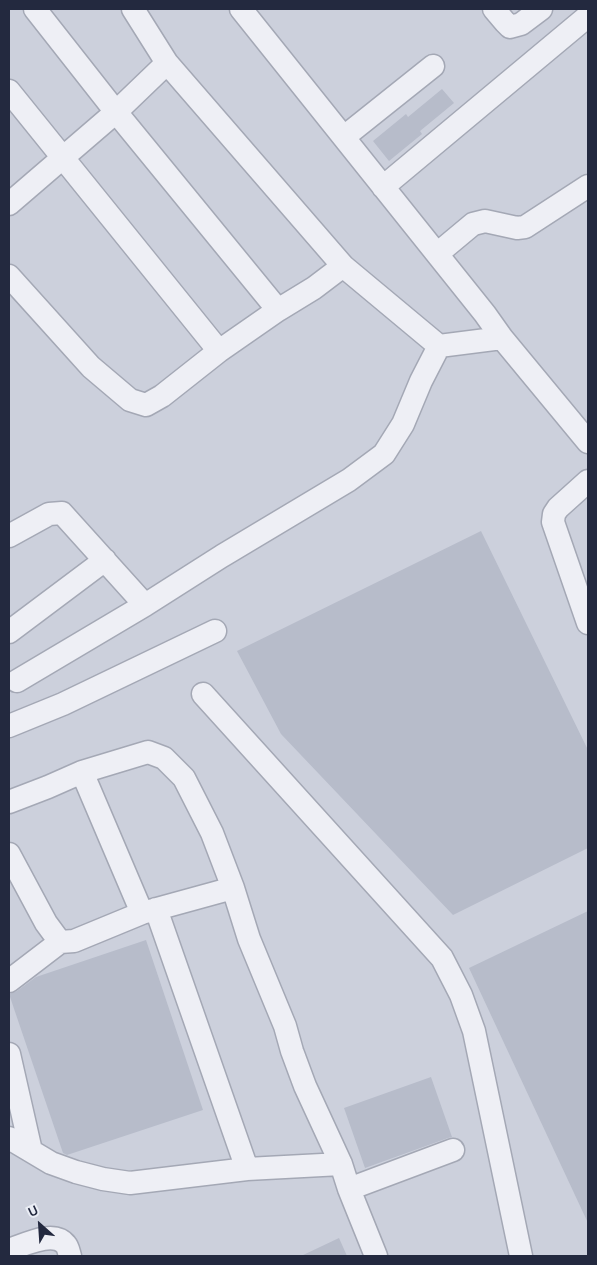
<!DOCTYPE html>
<html>
<head>
<meta charset="utf-8">
<style>
  body { margin:0 }
  #map { position:relative; width:597px; height:1265px; overflow:hidden; background:#dbdee7; font-family:Karla,sans-serif }
  canvas { display:block }
  .frame { position:absolute; inset:0; border:10px solid #23293f; pointer-events:none }
  .north { position:absolute; left:15px; top:1200px; width:50px; height:50px; -webkit-text-stroke:4px #eaedf5; paint-order:stroke; rotate:334deg; font-size:14px; font-weight:700; line-height:20px; text-align:center; color:#23293f }
  .north::after { content:''; display:block; margin:auto; width:18px; height:22px; background:#23293f; clip-path:polygon(50% 0,100% 100%,50% 72%,0 100%) }
</style>
</head>
<body>
<div id="map">
<canvas width="597" height="1265"></canvas>
<div class="frame"></div>
<div class="north">U</div>
</div>
<script>
const ctx = document.querySelector('canvas').getContext('2d');
ctx.lineJoin = 'round';
function paint(path, color) { ctx.fillStyle = color; ctx.fill(path, 'evenodd'); }
function trace(path, color, width, dash) { ctx.strokeStyle = color; ctx.lineWidth = width; ctx.lineCap = dash ? 'butt' : 'round'; ctx.setLineDash(dash || []); ctx.stroke(path); }
paint(new Path2D(`
  M 9,9 L 588,9 L 588,1256 L 9,1256 Z`), '#ccd0dc');
paint(new Path2D(`
  M 442,89 L 454,103 L 420,131 L 422,134 L 389,161 L 373,141 L 406,114 L 408,117 Z
  M 481,531 L 588,750 L 588,848 L 453,915 L 281,734 L 237,651 Z
  M 588,911 L 588,1223 L 469,968 Z
  M 146,940 L 203,1110 L 67,1155 L 63,1153 L 9,994 L 17,991 L 36,977 Z
  M 431,1077 L 452,1137 L 448,1138 L 365,1168 L 344,1108 Z
  M 339,1238 L 347,1256 L 301,1256 Z`), '#b7bcca');
const minor = new Path2D(`
  M 35,9 L 116,112 L 278,310
  M 133,9 L 167,63 L 343,266 L 439,346
  M 241,9 L 485,314 L 502,338 L 588,442
  M 494,9 L 505,22 L 510,27 L 521,24 L 541,9
  M 9,91 L 219,351
  M 344,137 L 433,66
  M 383,187 L 588,16
  M 9,204 L 116,112 L 167,63
  M 437,254 L 473,224 L 485,221 L 517,228 L 525,227 L 588,186
  M 9,276 L 91,367 L 130,400 L 146,405 L 162,396 L 219,351 L 278,310 L 314,288 L 343,266
  M 588,481 L 558,508 L 554,514 L 553,522 L 588,623
  M 9,536 L 49,514 L 62,513 L 145,605 L 222,556 L 349,480 L 384,454 L 403,424 L 421,381 L 439,346 L 502,338
  M 9,632 L 105,560
  M 17,681 L 145,605
  M 203,694 L 442,958 L 461,995 L 474,1031 L 521,1256
  M 9,726 L 63,704 L 215,631
  M 82,772 L 148,752 L 164,758 L 184,778 L 212,833 L 233,888 L 249,939 L 285,1026 L 292,1051 L 305,1086 L 341,1164 L 349,1189 L 376,1256
  M 9,802 L 48,787 L 82,772 L 142,913
  M 9,854 L 46,923 L 60,942
  M 156,909 L 247,1169
  M 9,981 L 60,942 L 74,941 L 142,913 L 233,888
  M 9,1054 L 31,1151
  M 9,1138 L 51,1163 L 76,1172 L 103,1179 L 130,1183 L 247,1169 L 341,1164
  M 349,1189 L 453,1150
  M 9,1250 C 24,1245 54,1229 66,1245 C 68,1247 69,1253 70,1256`);
trace(minor, '#a4a8b5', 25);
trace(minor, '#eeeff5', 22);
</script>
</body>
</html>
